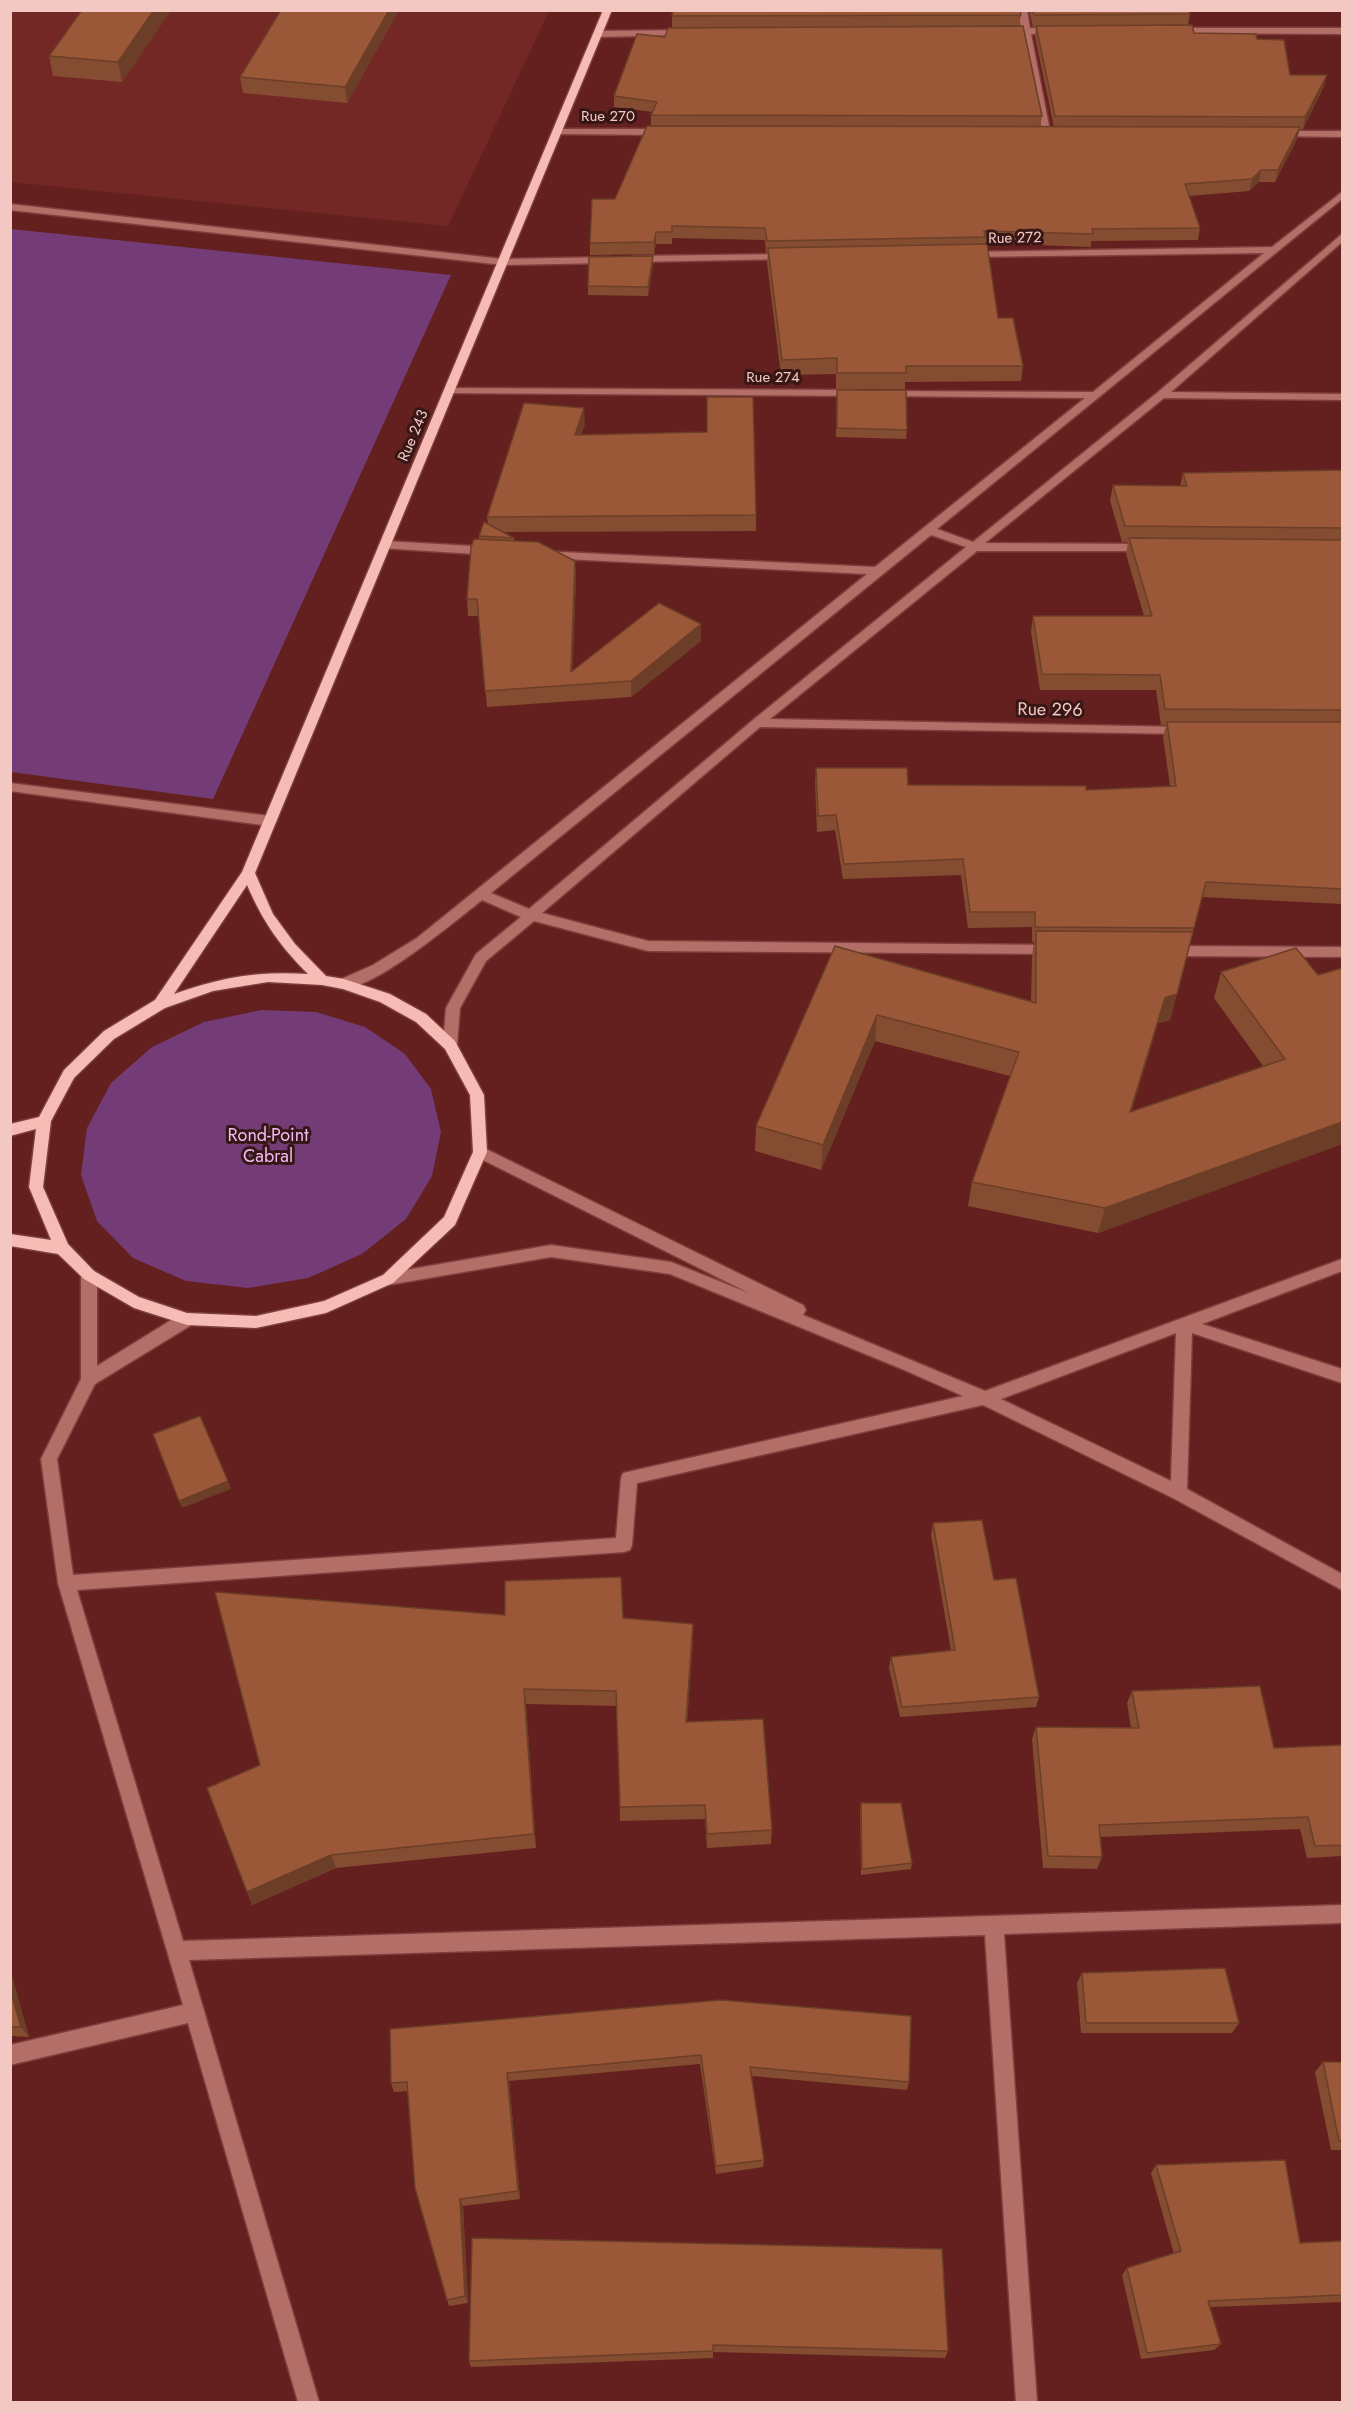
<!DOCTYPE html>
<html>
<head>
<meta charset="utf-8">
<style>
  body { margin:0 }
  #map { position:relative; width:1353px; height:2413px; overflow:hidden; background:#64201e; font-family:Jost,sans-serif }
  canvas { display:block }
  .frame { position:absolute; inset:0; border:12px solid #f3c8c3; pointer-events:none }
</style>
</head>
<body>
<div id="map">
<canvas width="1353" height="2413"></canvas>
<div class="frame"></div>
</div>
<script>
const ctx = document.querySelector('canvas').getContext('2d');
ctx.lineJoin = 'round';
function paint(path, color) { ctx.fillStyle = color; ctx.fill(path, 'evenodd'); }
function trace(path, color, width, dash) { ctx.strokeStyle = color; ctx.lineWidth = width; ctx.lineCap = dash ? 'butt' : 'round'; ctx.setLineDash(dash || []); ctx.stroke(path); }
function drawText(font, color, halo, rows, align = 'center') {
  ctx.font = font + ' Jost,sans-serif'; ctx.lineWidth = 6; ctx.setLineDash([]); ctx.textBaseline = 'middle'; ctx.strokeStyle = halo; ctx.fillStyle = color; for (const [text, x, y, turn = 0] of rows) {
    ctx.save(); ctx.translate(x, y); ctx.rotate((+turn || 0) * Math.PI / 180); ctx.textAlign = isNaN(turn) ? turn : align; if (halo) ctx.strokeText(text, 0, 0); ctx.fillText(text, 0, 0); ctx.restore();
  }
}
paint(new Path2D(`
  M 10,11 L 549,11 L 448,226 L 11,182 Z`), '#742825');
paint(new Path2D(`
  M 11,229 L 451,275 L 213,799 L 11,772 Z
  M 262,1010 L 316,1012 L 365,1027 L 405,1054 L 431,1089 L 441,1132 L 432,1176 L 406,1219 L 362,1254 L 308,1278 L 248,1288 L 186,1281 L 133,1258 L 97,1221 L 81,1175 L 87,1128 L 111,1083 L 152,1047 L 204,1022 Z`), '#743c77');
const minor = new Path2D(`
  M 1018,10 L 1027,10 L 1030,28 L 1054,28 L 1058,31 L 1054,34 L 1031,34 L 1051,136 L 1043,134 L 1022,34 L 1003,34 L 999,31 L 1003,28 L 1021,28 Z
  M 1174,28 L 1342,28 L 1342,34 L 1171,33 L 1170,31 Z
  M 685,30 L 689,33 L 688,35 L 598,37 L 594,34 L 598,31 Z
  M 557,129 L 665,129 L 670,132 L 665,135 L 554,134 L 554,130 Z
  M 1280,131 L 1342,131 L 1342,137 L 1277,136 L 1275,134 Z
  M 1342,192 L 1342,199 L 937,529 L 973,542 L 1157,393 L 1342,234 L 1342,242 L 1171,392 L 1342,394 L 1342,400 L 1164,398 L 985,543 L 1148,544 L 1152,545 L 1152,551 L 977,551 L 770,719 L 1183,727 L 1187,728 L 1189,731 L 1187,734 L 760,727 L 542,913 L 648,941 L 1052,945 L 1059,950 L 1057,954 L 648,951 L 534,921 L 486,961 L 460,1008 L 457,1045 L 450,1050 L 443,1045 L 446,1008 L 476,954 L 521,917 L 482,900 C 459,918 367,996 339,988 L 337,984 L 339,980 L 373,965 L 417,938 L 867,574 L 544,558 L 540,557 L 540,551 L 875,567 L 1085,398 L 887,396 L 882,393 L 883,391 L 1093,392 L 1264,253 L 970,257 L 966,256 L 966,252 L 1272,247 ZM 931,535 L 966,547 L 753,720 L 529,909 L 491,893 Z
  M 10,204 L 503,259 L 610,257 L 615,260 L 610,263 L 503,265 L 10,210 Z
  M 787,254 L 791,255 L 791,259 L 634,262 L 629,259 L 634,256 Z
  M 449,388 L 857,390 L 862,393 L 857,396 L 445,393 L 445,389 Z
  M 385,541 L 490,547 L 496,551 L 490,555 L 381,548 L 379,545 Z
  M 10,783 L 270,816 L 277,821 L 270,826 L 10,791 Z
  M 1169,946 L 1342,947 L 1342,957 L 1169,956 L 1162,951 Z
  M 480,1146 L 803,1305 L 806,1310 L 803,1315 L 985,1391 L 1342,1259 L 1342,1271 L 1202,1324 L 1342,1369 L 1342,1383 L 1192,1333 L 1187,1489 L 1342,1574 L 1342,1590 L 1173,1498 L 983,1405 L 637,1483 L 632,1545 L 630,1550 L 624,1552 L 77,1590 L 183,1941 L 1342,1905 L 1342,1923 L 1004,1934 L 1037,2402 L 1016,2402 L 985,1935 L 189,1960 L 319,2402 L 298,2402 L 188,2023 L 10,2065 L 10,2045 L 183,2005 L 58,1583 L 41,1459 L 81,1379 L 81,1275 L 84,1271 L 89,1269 L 94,1271 L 97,1275 L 97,1366 L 181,1314 L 187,1313 L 193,1314 L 195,1319 L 193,1324 L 95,1384 L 57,1459 L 73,1575 L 616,1538 L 621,1478 L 623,1473 L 963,1396 L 902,1369 L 670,1274 L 551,1257 L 388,1285 L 383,1283 L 380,1279 L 383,1275 L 388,1273 L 551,1245 L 671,1262 L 749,1293 L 475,1156 L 473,1152 L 475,1148 ZM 1176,1333 L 1171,1481 L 1001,1399 Z`);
const major = new Path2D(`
  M 603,10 L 612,10 L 255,873 L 273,914 L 295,944 L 326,976 L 344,979 L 390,994 L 426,1014 L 455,1041 L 484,1095 L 487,1152 L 455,1225 L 393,1283 L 326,1313 L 256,1328 L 187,1325 L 134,1308 L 84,1279 L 58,1254 L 10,1246 L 10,1234 L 51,1240 L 29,1187 L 36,1129 L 10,1136 L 10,1124 L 39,1117 L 64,1070 L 104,1031 L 155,1000 L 242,872 ZM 247,885 C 263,922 280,946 308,974 C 257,971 222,977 174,994 ZM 268,982 L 322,985 L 343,989 L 380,1002 L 416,1022 L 445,1049 L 470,1095 L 473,1152 L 444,1217 L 383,1275 L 324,1301 L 256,1316 L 187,1313 L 139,1297 L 94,1271 L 68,1244 L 43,1187 L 51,1121 L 74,1078 L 114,1039 L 165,1008 L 213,991 Z`);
trace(minor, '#7e3e3c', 3);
trace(major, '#7e3e3c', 3);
paint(minor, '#b36e67');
paint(major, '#f5bbb4');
paint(new Path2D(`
  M 171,10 L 122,82 L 53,76 L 49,56 Z
  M 281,10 L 399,10 L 347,103 L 243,93 L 240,77 Z
  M 1029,10 L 1189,10 L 1190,14 L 1188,25 L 1194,33 L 1257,39 L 1290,75 L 1324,86 L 1303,129 L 1300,129 L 1297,139 L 1275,182 L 1259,182 L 1249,191 L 1189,196 L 1200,228 L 1198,240 L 1091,241 L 1091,247 L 984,243 L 998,318 L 1023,366 L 1021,381 L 905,382 L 905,389 L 836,389 L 836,374 L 781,375 L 767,263 L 768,253 L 766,253 L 765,240 L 672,238 L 672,244 L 656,244 L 654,254 L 590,255 L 590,243 L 615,199 L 651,126 L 651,115 L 653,112 L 614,107 L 614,96 L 665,37 L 672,28 L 672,16 L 1021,15 L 1019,26 L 1042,116 L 1040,127 L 1054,127 L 1035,37 L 1036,28 L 1033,28 Z
  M 653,265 L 648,296 L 588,295 L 588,286 Z
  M 837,390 L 907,430 L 906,439 L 836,437 Z
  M 585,424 L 581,435 L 756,515 L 756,531 L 503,532 L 514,538 L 514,541 L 575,561 L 576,578 L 572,671 L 701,624 L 701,641 L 631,697 L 487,707 L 478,616 L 468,616 L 467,599 L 479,539 L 479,536 L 488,525 L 487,517 Z
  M 1342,470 L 1342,904 L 1202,897 L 1170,1020 L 1158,1023 L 1131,1112 L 1263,1066 L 1214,998 L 1221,972 L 1318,975 L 1342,968 L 1342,1144 L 1098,1233 L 968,1206 L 972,1182 L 1010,1076 L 875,1041 L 821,1170 L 755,1151 L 756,1126 L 835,946 L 1031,1001 L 1032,957 L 1034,942 L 1032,942 L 1032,927 L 968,928 L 961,875 L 843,879 L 835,830 L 817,832 L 815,783 L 816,768 L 908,785 L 1086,790 L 1170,786 L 1163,737 L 1166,725 L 1161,725 L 1156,690 L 1040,690 L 1031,632 L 1033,616 L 1144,616 L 1126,554 L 1128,542 L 1122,542 L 1110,501 L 1113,485 L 1180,486 L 1183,473 Z
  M 933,1523 L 994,1580 L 1039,1697 L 1036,1707 L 900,1717 L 889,1668 L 891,1657 L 951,1651 L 931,1535 Z
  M 505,1615 L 623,1618 L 693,1624 L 693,1639 L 687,1722 L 772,1830 L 771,1844 L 707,1848 L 705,1819 L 620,1821 L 617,1706 L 526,1704 L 536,1848 L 336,1868 L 252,1905 L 247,1892 L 260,1765 Z
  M 1132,1691 L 1274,1748 L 1342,1745 L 1342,1856 L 1307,1858 L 1300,1829 L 1100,1837 L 1102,1857 L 1097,1869 L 1043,1868 L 1032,1739 L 1036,1727 L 1131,1728 L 1127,1703 Z
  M 861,1803 L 912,1863 L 911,1869 L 861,1875 L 860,1809 Z
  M 10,1970 L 29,2037 L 10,2036 Z
  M 1082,1973 L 1239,2023 L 1232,2033 L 1081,2033 L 1077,1983 Z
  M 721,2000 L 909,2082 L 907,2090 L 752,2076 L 764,2160 L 763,2167 L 716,2174 L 700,2064 L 509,2081 L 520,2199 L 463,2206 L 468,2303 L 449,2306 L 447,2300 L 408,2091 L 394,2092 L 391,2083 Z
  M 1323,2062 L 1342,2062 L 1342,2150 L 1331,2150 L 1315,2072 Z
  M 1156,2165 L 1300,2243 L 1342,2241 L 1342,2302 L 1210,2307 L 1221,2344 L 1214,2350 L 1141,2359 L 1122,2275 L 1127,2268 L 1174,2254 L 1151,2173 Z
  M 472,2238 L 948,2351 L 945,2358 L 713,2352 L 713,2358 L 471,2367 L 469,2361 Z`), '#844c30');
paint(new Path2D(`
  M 154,10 L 171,10 L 122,82 L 118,62 Z
  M 389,10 L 399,10 L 347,103 L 345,87 Z
  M 1327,75 L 1324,86 L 1303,129 L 1305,117 Z
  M 1300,127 L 1297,139 L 1275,182 L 1278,170 Z
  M 1261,170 L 1259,182 L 1249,191 L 1252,179 Z
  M 656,232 L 656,244 L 654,254 L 654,242 Z
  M 653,256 L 653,265 L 648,296 L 648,287 Z
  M 584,408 L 585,424 L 575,451 L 575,435 Z
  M 575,561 L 576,578 L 572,685 L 571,672 Z
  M 701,624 L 701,641 L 631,697 L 631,681 Z
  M 1177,994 L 1170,1020 L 1158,1023 L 1124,1137 L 1130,1112 L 1165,998 Z
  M 877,1015 L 875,1041 L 821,1170 L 823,1145 Z
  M 1342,1122 L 1342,1144 L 1098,1233 L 1105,1208 Z
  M 228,1481 L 231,1489 L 182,1508 L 179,1501 Z
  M 693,1624 L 693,1639 L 686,1737 L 686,1722 Z
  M 524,1689 L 526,1704 L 536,1848 L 534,1834 Z
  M 331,1855 L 336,1868 L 252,1905 L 247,1892 Z
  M 10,1970 L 29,2037 L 21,2027 L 10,1989 Z
  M 507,2073 L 509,2081 L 520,2199 L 518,2191 Z
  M 460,2199 L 463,2206 L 468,2303 L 465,2296 Z`), '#6c3e27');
const building = new Path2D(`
  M 82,10 L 154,10 L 118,62 L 49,56 Z
  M 281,10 L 389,10 L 345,87 L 240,77 Z
  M 673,10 L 1020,10 L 1021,15 L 672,16 Z
  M 1033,10 L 1189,10 L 1190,14 L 1034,15 Z
  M 1192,25 L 1194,33 L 1256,34 L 1257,39 L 1284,40 L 1290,75 L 1327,75 L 1305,117 L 1055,116 L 1036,26 Z
  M 1023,26 L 1042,116 L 651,115 L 657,102 L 614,96 L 637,34 L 665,37 L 668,28 Z
  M 647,126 L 1300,127 L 1278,170 L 1261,170 L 1252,179 L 1185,184 L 1200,228 L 1092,229 L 1093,234 L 984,231 L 985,237 L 767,241 L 765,228 L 672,226 L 672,232 L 656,232 L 654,242 L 590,243 L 592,199 L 615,199 Z
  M 987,244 L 998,318 L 1013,318 L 1023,366 L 906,366 L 906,373 L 837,373 L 837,358 L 782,360 L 768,248 Z
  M 653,256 L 648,287 L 588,286 L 589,257 Z
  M 837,390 L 906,390 L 907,430 L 837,428 Z
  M 707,397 L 753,397 L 756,515 L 487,517 L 524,403 L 584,408 L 575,435 L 707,432 Z
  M 1342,470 L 1342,528 L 1125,526 L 1113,485 L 1187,486 L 1183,473 Z
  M 484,522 L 514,538 L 479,536 Z
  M 1129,538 L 1342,540 L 1342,710 L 1165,709 L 1160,675 L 1042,674 L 1033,616 L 1152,616 Z
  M 474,539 L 538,542 L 575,561 L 571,672 L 659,603 L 701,624 L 631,681 L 485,691 L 477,599 L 467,599 L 471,547 Z
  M 1167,722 L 1342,722 L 1342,889 L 1206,882 L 1194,928 L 1035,927 L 1035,912 L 970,912 L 963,859 L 844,864 L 836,815 L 818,816 L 816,768 L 907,768 L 908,785 L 1086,786 L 1086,790 L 1176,786 Z
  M 1036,931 L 1193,932 L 1177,994 L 1165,998 L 1130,1112 L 1285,1059 L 1221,972 L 1296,948 L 1318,975 L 1342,968 L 1342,1122 L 1105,1208 L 972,1182 L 1019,1052 L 877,1015 L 823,1145 L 756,1126 L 835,946 L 1036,1003 Z
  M 200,1416 L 228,1481 L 179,1501 L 153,1434 Z
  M 982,1520 L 994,1580 L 1016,1578 L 1039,1697 L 902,1707 L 891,1657 L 955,1650 L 933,1523 Z
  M 621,1577 L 623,1618 L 693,1624 L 686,1722 L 763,1719 L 772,1830 L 707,1834 L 705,1805 L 620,1807 L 616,1691 L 524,1689 L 534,1834 L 331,1855 L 247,1892 L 207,1788 L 260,1765 L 215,1592 L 505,1615 L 505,1581 Z
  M 1260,1686 L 1274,1748 L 1342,1745 L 1342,1845 L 1315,1846 L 1308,1817 L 1099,1825 L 1102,1857 L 1048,1856 L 1036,1727 L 1139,1728 L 1132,1691 Z
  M 861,1803 L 901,1803 L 912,1863 L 862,1869 Z
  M 1225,1968 L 1239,2023 L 1086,2023 L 1082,1973 Z
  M 10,1989 L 21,2027 L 10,2027 Z
  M 721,2000 L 911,2016 L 909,2082 L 750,2067 L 764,2160 L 716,2166 L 701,2055 L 507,2073 L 518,2191 L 460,2199 L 465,2296 L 447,2300 L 415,2188 L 407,2082 L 391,2083 L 390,2029 Z
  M 1323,2062 L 1342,2062 L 1342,2141 L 1339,2141 Z
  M 1285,2160 L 1300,2243 L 1342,2241 L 1342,2295 L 1208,2301 L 1221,2344 L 1147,2353 L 1127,2268 L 1181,2251 L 1156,2165 Z
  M 472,2238 L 942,2249 L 948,2351 L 713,2345 L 713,2351 L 469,2361 Z`);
paint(building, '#9a5838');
trace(building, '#6c3e27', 1.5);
drawText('15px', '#f3c8c3', '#361715', [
  ["Rue 270",608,117],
  ["Rue 272",1015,239,-1],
  ["Rue 274",773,378],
  ["Rue 243",414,436,-67]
]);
drawText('18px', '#f3c8c3', '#361715', [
  ["Rue 296",1050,711,1]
]);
drawText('18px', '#f4baf5', '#361715', [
  ["Rond-Point",268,1137],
  ["Cabral",268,1158]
]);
</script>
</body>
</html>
